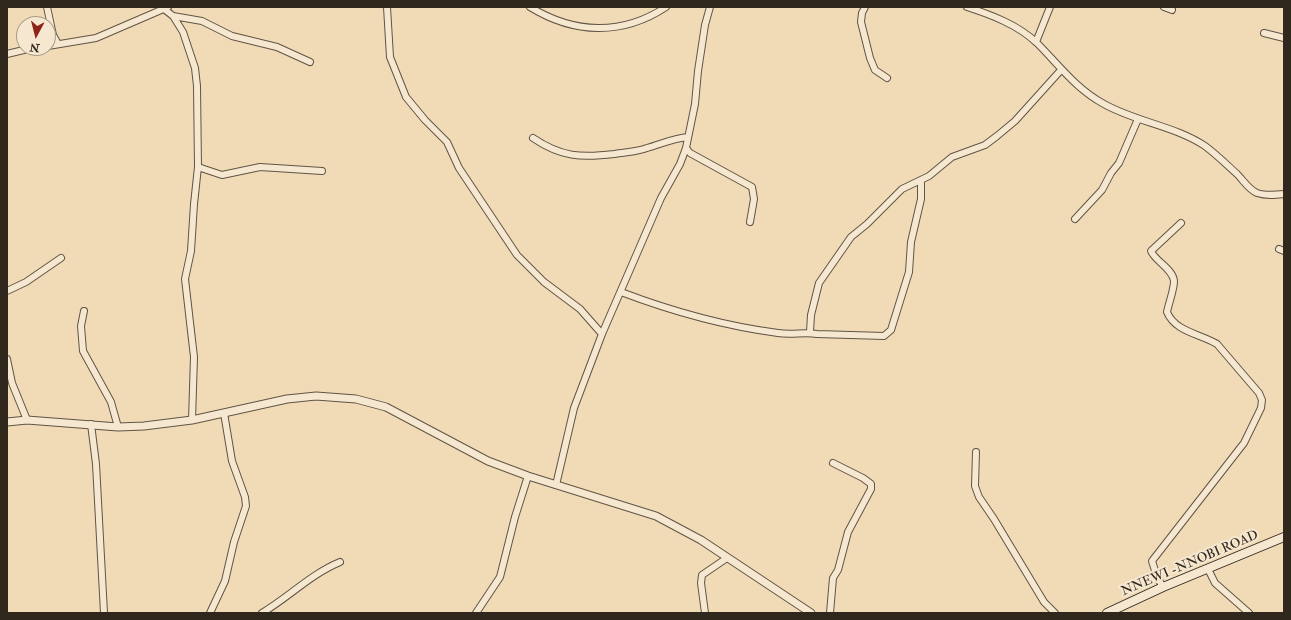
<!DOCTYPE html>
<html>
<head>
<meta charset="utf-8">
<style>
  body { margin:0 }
  #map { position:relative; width:1291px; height:620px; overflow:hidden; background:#f1dbb7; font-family:"IM FELL Double Pica",serif }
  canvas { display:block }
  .frame { position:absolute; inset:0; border:8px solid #30271d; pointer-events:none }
  .north { position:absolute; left:16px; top:16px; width:40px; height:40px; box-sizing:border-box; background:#f6e8d0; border:1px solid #a79b88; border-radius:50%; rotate:187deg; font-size:11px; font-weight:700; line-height:16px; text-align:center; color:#30271d }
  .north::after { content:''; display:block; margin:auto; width:14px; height:18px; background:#8f2418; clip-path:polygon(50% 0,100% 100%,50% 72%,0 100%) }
</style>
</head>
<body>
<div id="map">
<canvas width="1291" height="620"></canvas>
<div class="frame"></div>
<div class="north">N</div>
</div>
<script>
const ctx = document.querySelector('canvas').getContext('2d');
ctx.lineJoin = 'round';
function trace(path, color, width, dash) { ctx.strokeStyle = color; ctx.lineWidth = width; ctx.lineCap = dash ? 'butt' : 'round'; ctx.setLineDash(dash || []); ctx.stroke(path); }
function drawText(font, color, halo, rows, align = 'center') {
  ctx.font = font + ' "IM FELL Double Pica",serif'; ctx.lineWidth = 4; ctx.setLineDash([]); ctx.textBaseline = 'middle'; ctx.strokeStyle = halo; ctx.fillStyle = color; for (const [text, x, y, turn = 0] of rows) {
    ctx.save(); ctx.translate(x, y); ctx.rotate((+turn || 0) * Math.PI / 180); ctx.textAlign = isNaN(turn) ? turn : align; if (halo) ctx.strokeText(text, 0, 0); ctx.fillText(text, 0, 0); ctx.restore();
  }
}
const minor = new Path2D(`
  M 47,7 L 53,35 L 58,44
  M 387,7 L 390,57 L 406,97 L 425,120 L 447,142 L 459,168 L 517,255 L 544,282 L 580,309 L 602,334
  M 530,7 C 574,34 622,36 666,7
  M 865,7 L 862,13 L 861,22 L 870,58 L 875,70 L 887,78
  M 967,7 C 992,15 1018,25 1037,43 C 1059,65 1076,89 1104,104 C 1136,122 1175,126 1205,146 C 1216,154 1227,165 1237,174 C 1244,181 1248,189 1257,193 C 1266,196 1275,195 1284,194
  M 1164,7 L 1172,10
  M 164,9 L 173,16 L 183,32 L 195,68 L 197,86 L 198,167 L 194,204 L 191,251 L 185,279 L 194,357 L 192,420
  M 173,16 L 202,21 L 232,36 L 277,47 L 310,62
  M 1264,33 L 1284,38
  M 1036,42 L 1050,7
  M 48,46 L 96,38 L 168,7
  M 7,54 L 32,48
  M 533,138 C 561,157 581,158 614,154 C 625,152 637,152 647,148 C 661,144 674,138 688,137
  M 686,148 L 690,153 L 752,187 L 754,199 L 750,222
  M 198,167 L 222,175 L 260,167 L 322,171
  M 1075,219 L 1102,190 L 1111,173 L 1119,163 L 1138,119
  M 1279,249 L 1284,251
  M 7,291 L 26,282 L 61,258
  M 621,292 C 671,311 725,326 778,333 C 791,335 805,332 817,334 L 884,336 L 891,330 L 909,272 L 911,242 L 921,199 L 921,181
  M 84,311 L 81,326 L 83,351 L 111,402 L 118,427
  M 810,332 L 811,315 L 819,283 L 851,237 L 867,224 L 902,189 L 929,176 L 952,157 L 985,145 L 997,136 L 1015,121 L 1061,70
  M 7,359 L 12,383 L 27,420
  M 91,424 L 96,464 L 104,613
  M 976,452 L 975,486 L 979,497 L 994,519 L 1044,602 L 1055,613
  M 556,485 L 574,408 L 602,334 L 661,198 L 680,164 L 686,148 L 695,104 L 698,71 L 705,25 L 710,7
  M 1208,569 L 1215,583 L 1249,613
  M 1163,587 L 1157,577 L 1152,561 L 1244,443 L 1261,408 L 1262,400 L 1259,393 L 1217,344 C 1201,334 1175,332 1167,312 C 1169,302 1174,290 1174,281 C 1173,269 1155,261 1151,251 L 1181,223
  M 210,613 L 225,581 L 234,542 L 246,506 L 245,497 L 232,461 L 224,413
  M 262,613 C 289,597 311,574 340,562
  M 476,613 L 500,577 L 515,517 L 528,476
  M 705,613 L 701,583 L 702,575 L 727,558
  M 830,613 L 833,578 L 838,570 L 848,532 L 871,489 L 871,484 L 863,478 L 833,463`);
const tertiary = new Path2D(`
  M 7,422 L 27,420 L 118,427 L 144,426 L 192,420 L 287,399 L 316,396 L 356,399 L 386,407 L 488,461 L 528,476 L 656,516 L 701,540 L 811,613`);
const secondary = new Path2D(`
  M 1107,613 L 1163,587 L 1284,537`);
trace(minor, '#605444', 8);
trace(tertiary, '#605444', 9);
trace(secondary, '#30271d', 10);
trace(minor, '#f6e8d0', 6);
trace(tertiary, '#f6e8d0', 7);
trace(secondary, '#f6e8d0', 8);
drawText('13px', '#30271d', '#f6e8d0', [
  ["NNEWI -NNOBI ROAD",1190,564,-23]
]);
</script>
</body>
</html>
